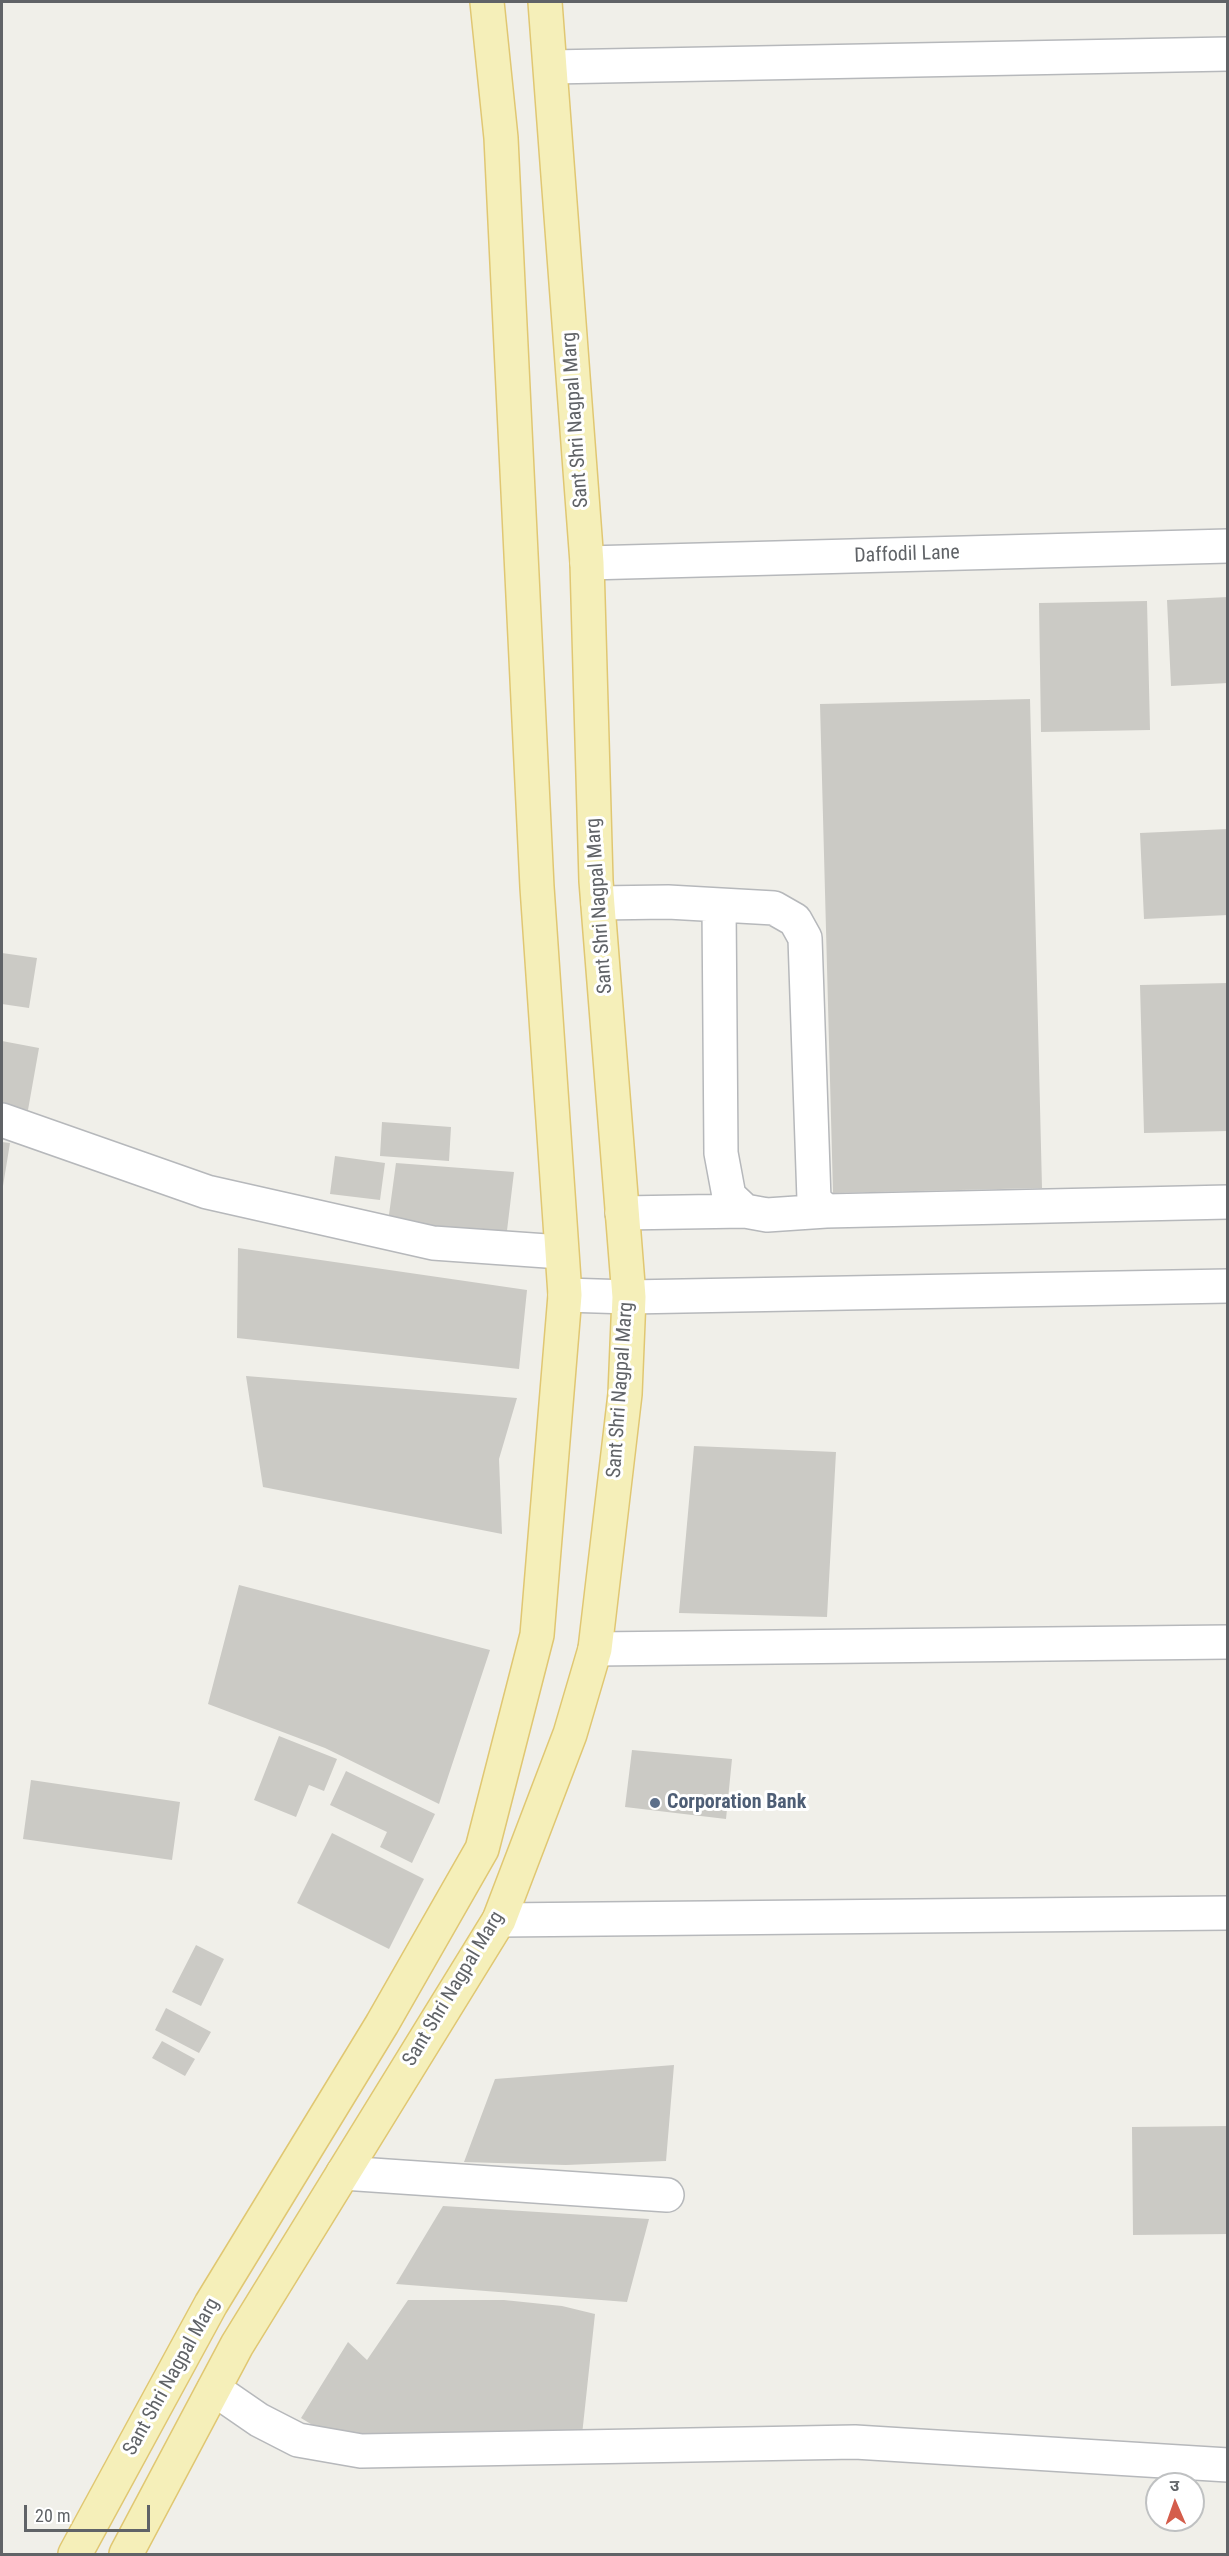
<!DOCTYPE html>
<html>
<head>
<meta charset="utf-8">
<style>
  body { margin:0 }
  #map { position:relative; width:1229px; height:2556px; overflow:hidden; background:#f0efe9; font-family:"Roboto Condensed","Noto Sans Devanagari",sans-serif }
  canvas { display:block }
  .frame { position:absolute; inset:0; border:3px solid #606367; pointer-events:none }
  .north { position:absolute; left:1145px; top:2472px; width:60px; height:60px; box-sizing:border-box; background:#fff; border:2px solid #bfc1c2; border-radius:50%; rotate:358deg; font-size:16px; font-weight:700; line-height:24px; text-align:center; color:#606367 }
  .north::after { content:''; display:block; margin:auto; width:21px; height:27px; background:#d45d4b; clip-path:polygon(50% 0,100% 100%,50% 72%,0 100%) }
  .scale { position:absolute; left:24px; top:2505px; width:126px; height:27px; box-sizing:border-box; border:3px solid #606367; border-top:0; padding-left:8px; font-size:18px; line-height:21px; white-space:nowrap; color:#606367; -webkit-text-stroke:4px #fff; paint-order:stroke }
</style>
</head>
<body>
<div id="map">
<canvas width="1229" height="2556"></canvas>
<div class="frame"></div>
<div class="north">उ</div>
<div class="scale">20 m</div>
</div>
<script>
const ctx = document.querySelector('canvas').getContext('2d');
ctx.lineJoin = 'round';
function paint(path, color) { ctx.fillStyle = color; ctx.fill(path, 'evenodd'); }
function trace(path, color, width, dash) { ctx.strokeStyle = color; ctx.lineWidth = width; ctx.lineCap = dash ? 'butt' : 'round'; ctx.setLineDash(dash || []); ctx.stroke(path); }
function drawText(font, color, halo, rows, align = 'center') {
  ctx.font = font + ' "Roboto Condensed",sans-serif'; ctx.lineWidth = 6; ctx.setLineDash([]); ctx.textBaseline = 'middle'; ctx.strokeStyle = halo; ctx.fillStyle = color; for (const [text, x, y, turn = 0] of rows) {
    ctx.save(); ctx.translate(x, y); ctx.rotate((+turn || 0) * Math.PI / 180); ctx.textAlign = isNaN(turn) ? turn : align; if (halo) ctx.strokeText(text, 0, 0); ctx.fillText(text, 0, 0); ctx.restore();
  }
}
paint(new Path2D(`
  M 1228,597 L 1228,683 L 1171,686 L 1167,600 Z
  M 1147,601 L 1150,730 L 1041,732 L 1039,603 Z
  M 1030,699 L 1042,1188 L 833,1193 L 820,704 Z
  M 1228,829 L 1228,915 L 1144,919 L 1140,833 Z
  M 2,953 L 37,958 L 29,1008 L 2,1004 Z
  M 1228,983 L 1228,1131 L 1144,1133 L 1140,985 Z
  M 2,1041 L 39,1048 L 28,1110 L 2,1105 Z
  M 382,1122 L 451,1127 L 449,1161 L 380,1156 Z
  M 2,1142 L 10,1143 L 3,1186 L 2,1186 Z
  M 335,1156 L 385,1163 L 380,1200 L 330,1194 Z
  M 396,1163 L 514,1172 L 506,1239 L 388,1222 Z
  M 238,1248 L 527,1290 L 519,1369 L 237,1338 Z
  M 246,1376 L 517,1398 L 499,1459 L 502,1534 L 263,1487 Z
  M 694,1446 L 836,1452 L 827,1617 L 679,1613 Z
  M 239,1585 L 490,1650 L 439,1804 L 325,1748 L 208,1704 Z
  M 279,1736 L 337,1759 L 324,1791 L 309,1785 L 296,1817 L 254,1800 Z
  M 632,1750 L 732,1759 L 726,1819 L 625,1807 Z
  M 346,1771 L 435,1814 L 412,1863 L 380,1847 L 387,1832 L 330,1805 Z
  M 31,1780 L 180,1802 L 172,1860 L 23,1839 Z
  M 332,1833 L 424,1879 L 389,1949 L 297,1903 Z
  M 196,1945 L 224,1959 L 201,2006 L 172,1992 Z
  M 166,2008 L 211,2032 L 199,2053 L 155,2030 Z
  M 162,2041 L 195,2059 L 185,2076 L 152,2058 Z
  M 674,2065 L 666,2161 L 566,2165 L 464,2162 L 495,2079 Z
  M 1228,2126 L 1228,2234 L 1133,2235 L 1132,2127 Z
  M 443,2206 L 649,2219 L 627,2302 L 396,2284 Z
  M 408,2300 L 504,2300 L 562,2306 L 595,2314 L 582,2435 L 337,2440 L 301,2418 L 348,2342 L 367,2360 Z`), '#cbcac5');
const minor = new Path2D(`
  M 551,67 L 1228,54
  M 587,563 L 1228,546
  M 598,903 L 668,902 L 774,908 L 795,920 L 805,938 L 814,1200 L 826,1211 L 1228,1202
  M 719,906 L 721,1153 L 729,1196 L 745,1211 L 767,1215 L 826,1211
  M 2,1120 L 207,1192 L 433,1243 L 561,1252
  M 622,1213 L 745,1211
  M 565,1295 L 629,1297 L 1228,1286
  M 595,1649 L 1228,1642
  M 499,1920 L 1228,1913
  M 343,2173 L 667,2195
  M 214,2389 L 259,2420 L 298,2440 L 361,2451 L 855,2442 L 1228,2465`);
const major = new Path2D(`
  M 75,2554 L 211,2304 L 382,2024 L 482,1849 L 537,1635 L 565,1295 L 537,887 L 501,138 L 487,2
  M 126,2554 L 237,2345 L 499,1920 L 570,1734 L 595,1649 L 625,1394 L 629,1297 L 596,881 L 587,563 L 545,2`);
trace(minor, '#b6b8bb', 36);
trace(major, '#e0c772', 36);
trace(minor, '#fff', 33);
trace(major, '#f5efb9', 33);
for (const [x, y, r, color] of [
  [655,1803,6,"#5c6f8a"]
]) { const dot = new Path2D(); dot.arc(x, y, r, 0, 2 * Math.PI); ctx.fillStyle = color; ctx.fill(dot); trace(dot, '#fff', 2); }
drawText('20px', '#606367', '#fff', [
  ["Sant Shri Nagpal Marg",576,420,-94],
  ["Daffodil Lane",907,555,-2],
  ["Sant Shri Nagpal Marg",600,906,-94],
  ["Sant Shri Nagpal Marg",621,1390,-86],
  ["Sant Shri Nagpal Marg",454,1989,-59],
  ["Sant Shri Nagpal Marg",172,2377,-61]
]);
drawText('bold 20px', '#4e5e75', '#fff', [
  ["Corporation Bank",667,1803]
], 'left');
</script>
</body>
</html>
